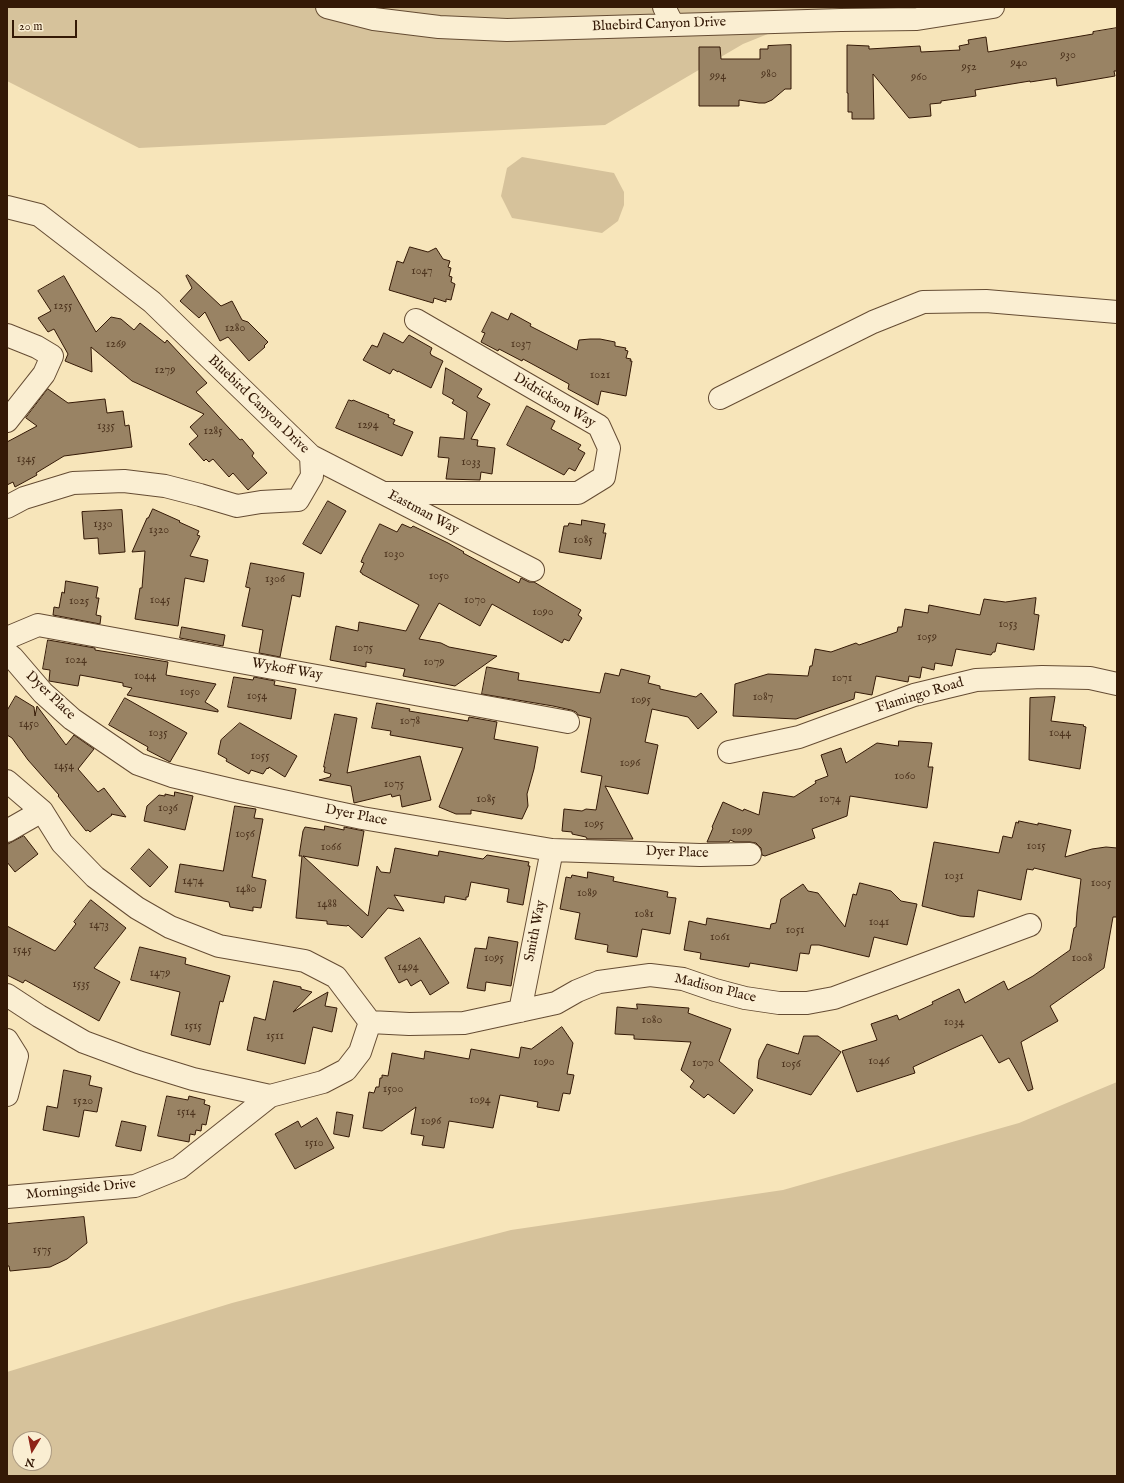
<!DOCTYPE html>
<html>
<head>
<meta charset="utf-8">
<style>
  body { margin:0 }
  #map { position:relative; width:1124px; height:1483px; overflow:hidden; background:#f7e5ba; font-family:"IM FELL English",serif }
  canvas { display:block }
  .frame { position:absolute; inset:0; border:8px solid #341906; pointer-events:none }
  .north { position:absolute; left:12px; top:1431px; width:40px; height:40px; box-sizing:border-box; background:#faeed2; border:1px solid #ab9980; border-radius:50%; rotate:190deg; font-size:11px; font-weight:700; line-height:16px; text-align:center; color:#341906 }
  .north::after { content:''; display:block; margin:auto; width:14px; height:18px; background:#8f2418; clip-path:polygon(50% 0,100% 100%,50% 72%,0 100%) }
  .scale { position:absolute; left:12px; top:20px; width:65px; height:18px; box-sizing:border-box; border:2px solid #341906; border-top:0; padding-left:5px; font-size:12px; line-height:14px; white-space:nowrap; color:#341906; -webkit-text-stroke:3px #faeed2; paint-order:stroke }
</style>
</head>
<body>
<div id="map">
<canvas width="1124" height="1483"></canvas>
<div class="frame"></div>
<div class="north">N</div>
<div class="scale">20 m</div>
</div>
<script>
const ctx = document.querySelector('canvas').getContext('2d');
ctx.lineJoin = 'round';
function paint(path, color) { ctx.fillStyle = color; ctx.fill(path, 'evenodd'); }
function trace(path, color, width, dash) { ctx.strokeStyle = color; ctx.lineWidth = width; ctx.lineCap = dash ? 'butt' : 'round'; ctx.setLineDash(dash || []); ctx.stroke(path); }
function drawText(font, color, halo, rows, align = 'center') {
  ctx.font = font + ' "IM FELL English",serif'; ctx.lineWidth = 4; ctx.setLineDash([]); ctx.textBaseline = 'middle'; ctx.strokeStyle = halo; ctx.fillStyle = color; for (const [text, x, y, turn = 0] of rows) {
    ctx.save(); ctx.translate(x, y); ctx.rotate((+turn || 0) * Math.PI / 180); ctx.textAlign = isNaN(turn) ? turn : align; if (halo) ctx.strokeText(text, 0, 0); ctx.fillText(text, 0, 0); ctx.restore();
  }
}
paint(new Path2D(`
  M 7,7 L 835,7 L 743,44 L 605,125 L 139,148 L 7,81 Z
  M 522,157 L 614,173 L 624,192 L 624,205 L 618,221 L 602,233 L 512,218 L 501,196 L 507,168 Z
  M 1117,1082 L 1117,1476 L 7,1476 L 7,1372 L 232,1303 L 511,1230 L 783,1190 L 1019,1123 ZM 20,1439 L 44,1439 L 44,1463 L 20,1463 Z`), '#d6c29b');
const building = new Path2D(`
  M 1117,28 L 1117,71 L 1114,71 L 1115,76 L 1057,86 L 1056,78 L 1030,82 L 1030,81 L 975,90 L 976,96 L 941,101 L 941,103 L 930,104 L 931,116 L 909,118 L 873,74 L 874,119 L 852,119 L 852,112 L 848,112 L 848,93 L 847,93 L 847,45 L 869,46 L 869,49 L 920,46 L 921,52 L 960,50 L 959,46 L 969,44 L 968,40 L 986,37 L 988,52 L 1093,34 L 1093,32 Z
  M 791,45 L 791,89 L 785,89 L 772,100 L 765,103 L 759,103 L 739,100 L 739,106 L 699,106 L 699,47 L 720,47 L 721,59 L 760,59 L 760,49 L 768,49 L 768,46 Z
  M 410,247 L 428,252 L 436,248 L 443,259 L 450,261 L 448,267 L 451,268 L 449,276 L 452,277 L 451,282 L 455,284 L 451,300 L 446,299 L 446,302 L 434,298 L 433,303 L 389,290 L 397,261 L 403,263 Z
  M 188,275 L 221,306 L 232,301 L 242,320 L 248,322 L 268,342 L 264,346 L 265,347 L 249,361 L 228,337 L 220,341 L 205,312 L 199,318 L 180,301 L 192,288 L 186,276 Z
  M 64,276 L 96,332 L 111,317 L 121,319 L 134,330 L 140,323 L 165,343 L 167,340 L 207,383 L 196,392 L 240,440 L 242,439 L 254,453 L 252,456 L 267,473 L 248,490 L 233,473 L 229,477 L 213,459 L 209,462 L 206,459 L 204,461 L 189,444 L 198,436 L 190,427 L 204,414 L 132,381 L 91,347 L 92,372 L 65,361 L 68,354 L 54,329 L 48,332 L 38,318 L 51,311 L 38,291 Z
  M 492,312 L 508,320 L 511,313 L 531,324 L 530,326 L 577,350 L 579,340 L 590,339 L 600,339 L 615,342 L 615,346 L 626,348 L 625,350 L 628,351 L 626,358 L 631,359 L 630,361 L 632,361 L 626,396 L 601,391 L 598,405 L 568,389 L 569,384 L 523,359 L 522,361 L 499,349 L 498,351 L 481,342 L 485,333 L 482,332 Z
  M 384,333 L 403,343 L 409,335 L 432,348 L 430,353 L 431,354 L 431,355 L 443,361 L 431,388 L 398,371 L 398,372 L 393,369 L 390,374 L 363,360 L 372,345 L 377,347 Z
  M 446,368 L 482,389 L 477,397 L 490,404 L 471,439 L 478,440 L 477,446 L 495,448 L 492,474 L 481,472 L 480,480 L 446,479 L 449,458 L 438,457 L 440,437 L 464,439 L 467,412 L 452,403 L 454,400 L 443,394 Z
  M 48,389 L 68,403 L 105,399 L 107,413 L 123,411 L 125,426 L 129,425 L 132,447 L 64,456 L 36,473 L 37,475 L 15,487 L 13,482 L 7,485 L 7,442 L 37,426 L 26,418 Z
  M 349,400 L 352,401 L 353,400 L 389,415 L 388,417 L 395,420 L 393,424 L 413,432 L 402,456 L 336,428 Z
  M 527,406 L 555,421 L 551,429 L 581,445 L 578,449 L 585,453 L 575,471 L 569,468 L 564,475 L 507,445 Z
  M 328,501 L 346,511 L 321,554 L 303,544 Z
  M 153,509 L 180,521 L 179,522 L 199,531 L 197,535 L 200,536 L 190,556 L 208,560 L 204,582 L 185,578 L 178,626 L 135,619 L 140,588 L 142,588 L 145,551 L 132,552 L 147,518 L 148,518 Z
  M 122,510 L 125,552 L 99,554 L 98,538 L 84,539 L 82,512 Z
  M 582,520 L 605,524 L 603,533 L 606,533 L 601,559 L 559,552 L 564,526 L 568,526 L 569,523 L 581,525 Z
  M 380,524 L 397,532 L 402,524 L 411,528 L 413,526 L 448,543 L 464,552 L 463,553 L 519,583 L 521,578 L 529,582 L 534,582 L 581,610 L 578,615 L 582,618 L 569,641 L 564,639 L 562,643 L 492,604 L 480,626 L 439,603 L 419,639 L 441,643 L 449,647 L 497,656 L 455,686 L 403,676 L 405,669 L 366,662 L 366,667 L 330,660 L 336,626 L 358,631 L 359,622 L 406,631 L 419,605 L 362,574 L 362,573 L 360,572 L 364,563 L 361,562 L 363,557 Z
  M 251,563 L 304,573 L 300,597 L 292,595 L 280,657 L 259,653 L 263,630 L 242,626 L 250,588 L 246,587 Z
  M 66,581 L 98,587 L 96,598 L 99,598 L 96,615 L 101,616 L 100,624 L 53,615 L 54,607 L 59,608 L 62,592 L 64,593 Z
  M 1036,598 L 1034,614 L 1039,615 L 1034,650 L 997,643 L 995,652 L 993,652 L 991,655 L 956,649 L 952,666 L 935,663 L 934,670 L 922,667 L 920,678 L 909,676 L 908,682 L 876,676 L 872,695 L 855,692 L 854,699 L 796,719 L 733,716 L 735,684 L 768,674 L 808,676 L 810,666 L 812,666 L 815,649 L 831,652 L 856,643 L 859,645 L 897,632 L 898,627 L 902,627 L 905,609 L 928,613 L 929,605 L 980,615 L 984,599 L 1005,602 Z
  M 182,627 L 225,635 L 223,646 L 180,638 Z
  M 48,640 L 95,648 L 95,650 L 168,662 L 166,675 L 216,684 L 205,702 L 218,710 L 218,712 L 127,695 L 132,688 L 123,686 L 123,683 L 80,675 L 78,686 L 49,681 L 50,670 L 43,669 Z
  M 487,667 L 519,673 L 518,680 L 600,693 L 605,673 L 619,676 L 621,669 L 650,676 L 648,683 L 660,686 L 660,689 L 696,697 L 701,693 L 717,712 L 698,729 L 688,717 L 652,709 L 645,742 L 658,745 L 648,794 L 605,786 L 633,839 L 587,839 L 586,837 L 572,834 L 572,832 L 562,831 L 564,809 L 582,811 L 586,809 L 596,810 L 602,776 L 581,772 L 591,718 L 578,715 L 576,712 L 571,710 L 553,706 L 482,694 Z
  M 234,677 L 253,680 L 254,677 L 275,681 L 274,685 L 296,689 L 291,719 L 228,707 Z
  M 16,696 L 34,707 L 35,716 L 37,706 L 66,745 L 74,735 L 94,749 L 78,769 L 98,792 L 104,788 L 126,817 L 111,814 L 112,815 L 90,832 L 88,830 L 86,831 L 58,796 L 59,795 L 28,760 L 12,738 L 7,735 L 7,711 Z
  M 1055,697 L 1051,721 L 1084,725 L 1083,726 L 1086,727 L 1080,769 L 1029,760 L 1030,698 Z
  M 125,698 L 187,733 L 170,762 L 147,750 L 148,747 L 109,725 Z
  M 377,703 L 410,709 L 409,711 L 468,721 L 469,717 L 497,722 L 494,739 L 538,747 L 534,769 L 527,794 L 528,806 L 522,819 L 471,810 L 471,814 L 456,814 L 439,807 L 463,748 L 390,735 L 391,731 L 372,728 Z
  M 335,714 L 357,718 L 347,773 L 420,756 L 431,800 L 402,807 L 400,795 L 392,797 L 391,794 L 354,803 L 351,786 L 319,780 L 330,777 L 331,774 L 324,772 L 325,767 L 324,767 Z
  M 240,723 L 297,756 L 285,777 L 269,767 L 268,769 L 267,768 L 263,774 L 251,770 L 249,774 L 226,761 L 227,759 L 218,754 L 221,740 Z
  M 899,741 L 932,743 L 928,767 L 933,767 L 927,808 L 850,796 L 847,816 L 812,829 L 815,838 L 765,856 L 762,855 L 761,848 L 756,843 L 750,842 L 735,842 L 730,840 L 729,842 L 707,842 L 713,828 L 712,827 L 723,802 L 743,811 L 744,809 L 759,815 L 763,792 L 794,797 L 816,783 L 815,781 L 828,776 L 821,755 L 841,748 L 846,763 L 877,743 L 898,746 Z
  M 175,792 L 193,796 L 185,830 L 144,821 L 147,806 L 159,795 L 165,796 L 165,794 L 174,796 Z
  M 235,806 L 256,809 L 254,818 L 263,819 L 252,877 L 266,880 L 261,908 L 253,907 L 253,911 L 230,907 L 229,902 L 175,892 L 180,864 L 223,871 Z
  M 1019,821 L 1038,825 L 1038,823 L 1071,830 L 1065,857 L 1092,849 L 1106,847 L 1117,848 L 1117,917 L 1113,917 L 1104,968 L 1050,1006 L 1058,1021 L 1021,1042 L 1033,1089 L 1028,1091 L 1009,1058 L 999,1063 L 982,1035 L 913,1067 L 915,1073 L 857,1092 L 842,1051 L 877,1040 L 871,1024 L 897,1015 L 899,1020 L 933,1004 L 932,1002 L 959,989 L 965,1003 L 1004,981 L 1008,990 L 1033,976 L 1070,950 L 1074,928 L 1076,927 L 1077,912 L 1081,879 L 1034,868 L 1033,870 L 1027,869 L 1021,900 L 978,890 L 974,917 L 960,916 L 922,906 L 934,842 L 999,853 L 1003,836 L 1012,838 L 1016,822 L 1018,823 Z
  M 325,826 L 344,830 L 344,827 L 364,831 L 358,866 L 303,856 L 368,916 L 377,866 L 381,872 L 390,873 L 395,848 L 438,856 L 439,851 L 483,859 L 487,855 L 529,862 L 528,866 L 530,866 L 523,905 L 507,902 L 509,889 L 471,882 L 468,897 L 466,897 L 466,900 L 445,896 L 444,903 L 394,895 L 404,911 L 388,908 L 362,938 L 348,925 L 347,926 L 327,924 L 327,921 L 296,918 L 302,856 L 299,856 L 303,831 L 305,827 L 324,830 Z
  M 24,836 L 38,854 L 15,872 L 7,862 L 7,845 Z
  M 149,849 L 168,867 L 150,887 L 131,869 Z
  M 588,872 L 614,877 L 613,881 L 668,892 L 667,897 L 676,898 L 670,934 L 642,929 L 637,957 L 607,952 L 608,945 L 575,939 L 580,913 L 560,909 L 566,877 L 571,878 L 572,875 L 587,878 Z
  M 860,883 L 891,891 L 901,901 L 917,904 L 907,945 L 874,937 L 869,957 L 819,945 L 811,945 L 809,954 L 800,953 L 797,971 L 750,963 L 749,967 L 700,959 L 701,953 L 684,950 L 689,921 L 706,925 L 707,918 L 770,929 L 771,924 L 776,923 L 781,899 L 803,884 L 808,891 L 818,893 L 845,927 L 853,894 L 856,895 Z
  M 91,900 L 126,928 L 94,968 L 120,982 L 99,1021 L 25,980 L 23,983 L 7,975 L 7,926 L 55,951 L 76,924 L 74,922 Z
  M 489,937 L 518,942 L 511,986 L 486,982 L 485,991 L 467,988 L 475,948 L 486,949 Z
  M 420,938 L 449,983 L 430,995 L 421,980 L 411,986 L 407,979 L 399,983 L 385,958 Z
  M 140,947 L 186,958 L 185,964 L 230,976 L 223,1002 L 220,1001 L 210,1045 L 171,1035 L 180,992 L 131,980 Z
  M 274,981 L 301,987 L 301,989 L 312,992 L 293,1012 L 328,992 L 325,1006 L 337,1008 L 332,1032 L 313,1027 L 305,1064 L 247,1050 L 254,1017 L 265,1020 Z
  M 637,1004 L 689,1008 L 688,1013 L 731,1029 L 719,1061 L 753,1090 L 734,1114 L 708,1094 L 704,1098 L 690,1087 L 694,1081 L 681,1070 L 691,1042 L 634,1039 L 634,1035 L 615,1034 L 617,1007 L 637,1009 Z
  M 562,1027 L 573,1043 L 567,1074 L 574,1075 L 570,1094 L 563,1093 L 559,1111 L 537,1107 L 538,1102 L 500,1095 L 493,1128 L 449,1121 L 444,1148 L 422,1145 L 424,1136 L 411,1134 L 416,1107 L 382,1131 L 363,1128 L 369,1092 L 374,1093 L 376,1087 L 379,1087 L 380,1078 L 382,1078 L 382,1075 L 388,1076 L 392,1053 L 424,1059 L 425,1051 L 469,1059 L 471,1049 L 519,1058 L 521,1047 L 531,1049 Z
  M 804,1036 L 818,1036 L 841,1052 L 811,1095 L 757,1078 L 759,1060 L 767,1044 L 798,1054 Z
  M 64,1070 L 91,1076 L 89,1085 L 102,1088 L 97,1112 L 84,1110 L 79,1137 L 43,1130 L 47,1106 L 57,1108 Z
  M 167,1096 L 188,1100 L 189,1096 L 205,1100 L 204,1104 L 210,1106 L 206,1125 L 202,1124 L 201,1131 L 196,1130 L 195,1135 L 190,1134 L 189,1142 L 158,1136 Z
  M 337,1112 L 353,1115 L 349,1137 L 334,1134 Z
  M 317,1118 L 334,1148 L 295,1169 L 275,1134 L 298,1121 L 301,1127 Z
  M 122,1121 L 146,1126 L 141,1151 L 116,1146 Z
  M 84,1217 L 87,1243 L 67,1259 L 50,1267 L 10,1271 L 9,1266 L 7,1266 L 7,1224 Z`);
paint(building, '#998364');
trace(building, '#341906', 1);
const minor = new Path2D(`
  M 327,7 L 374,19 L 439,27 L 507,30 L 841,20 L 917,19 L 993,7
  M 664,7 L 673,25
  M 7,207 L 39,215 L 152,302 L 311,456 L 312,476 L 298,500 L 261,502 L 237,506 L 200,495 L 165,486 L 124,481 L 73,483 L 24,498 L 7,507
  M 7,335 L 37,347 L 52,356 L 44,374 L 7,421
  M 720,398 L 873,322 L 923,302 L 986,301 L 1117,312
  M 311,456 L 533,570
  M 385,493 L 578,493 L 604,477 L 609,448 L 599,426 L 416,320
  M 7,638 L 38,625 L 568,722
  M 7,653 L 13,658 L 43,693 L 72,719 L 138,764 L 172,776 L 236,791 L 362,818 L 552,850 L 700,855 L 750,854
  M 729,752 L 799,737 L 914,695 L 976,680 L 1042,677 L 1090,678 L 1117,684
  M 7,781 L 42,811 L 62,843 L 95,877 L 137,908 L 170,927 L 219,946 L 305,961 L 336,977 L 370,1022
  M 7,831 L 42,811
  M 7,995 L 39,1016 L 84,1042 L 138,1062 L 193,1079 L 270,1096 L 323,1082 L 346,1070 L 360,1052 L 370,1022
  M 520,1011 L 552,850
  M 370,1022 L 409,1024 L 464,1023 L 556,1003 L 577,991 L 599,982 L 650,975 L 683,979 L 715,990 L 745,998 L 779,1003 L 807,1003 L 834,998 L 1030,925
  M 7,1040 L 17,1056 L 7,1095
  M 7,1197 L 135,1186 L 179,1168 L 270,1096`);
trace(minor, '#654c33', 24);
trace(minor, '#faeed2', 22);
drawText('12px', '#4d341e', null, [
  ["930",1068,56],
  ["940",1019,64],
  ["952",969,68],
  ["980",769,75],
  ["994",718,77],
  ["960",919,78],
  ["1047",422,272],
  ["1255",63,307],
  ["1280",235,329],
  ["1269",116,345],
  ["1037",521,345],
  ["1279",165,371],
  ["1021",600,376],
  ["1294",368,426],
  ["1335",106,427],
  ["1285",213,432],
  ["1345",26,460],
  ["1033",471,463],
  ["1330",103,525],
  ["1320",159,531],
  ["1085",583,541],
  ["1030",394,555],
  ["1050",439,577],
  ["1306",275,580],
  ["1045",160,601],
  ["1070",475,601],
  ["1025",79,602],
  ["1090",543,613],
  ["1053",1008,625],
  ["1059",927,638],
  ["1075",363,649],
  ["1024",76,661],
  ["1079",434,663],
  ["1044",145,677],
  ["1071",842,679],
  ["1050",190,693],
  ["1054",257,697],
  ["1087",763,698],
  ["1095",641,701],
  ["1078",410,722],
  ["1450",29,725],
  ["1035",158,734],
  ["1044",1060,734],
  ["1055",260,757],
  ["1096",630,764],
  ["1454",64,767],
  ["1060",905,777],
  ["1075",394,785],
  ["1085",486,800],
  ["1074",830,800],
  ["1036",168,809],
  ["1095",594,825],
  ["1099",742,832],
  ["1056",245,835],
  ["1015",1036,847],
  ["1066",331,848],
  ["1031",954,877],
  ["1474",193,882],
  ["1005",1101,884],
  ["1480",246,890],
  ["1089",587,894],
  ["1488",327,905],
  ["1081",644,915],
  ["1041",879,923],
  ["1473",99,926],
  ["1051",795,931],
  ["1061",720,938],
  ["1545",22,951],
  ["1095",494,959],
  ["1008",1082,959],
  ["1494",408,968],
  ["1479",160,974],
  ["1535",81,985],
  ["1080",652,1021],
  ["1034",954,1023],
  ["1515",193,1027],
  ["1511",275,1037],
  ["1046",879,1062],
  ["1090",544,1063],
  ["1070",703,1064],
  ["1056",791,1065],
  ["1500",393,1090],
  ["1094",480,1101],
  ["1520",83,1102],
  ["1514",186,1113],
  ["1096",431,1122],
  ["1510",314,1144],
  ["1575",42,1251]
]);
drawText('14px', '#341906', '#faeed2', [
  ["Bluebird Canyon Drive",659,25,-2],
  ["Didrickson Way",554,401,31],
  ["Bluebird Canyon Drive",258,405,44],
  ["Eastman Way",423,513,28],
  ["Wykoff Way",287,670,10],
  ["Dyer Place",50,696,44],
  ["Flamingo Road",920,696,-17],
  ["Dyer Place",356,816,11],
  ["Dyer Place",677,853,2],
  ["Smith Way",536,931,-79],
  ["Madison Place",715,989,14],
  ["Morningside Drive",81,1190,-6]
]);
</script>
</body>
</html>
